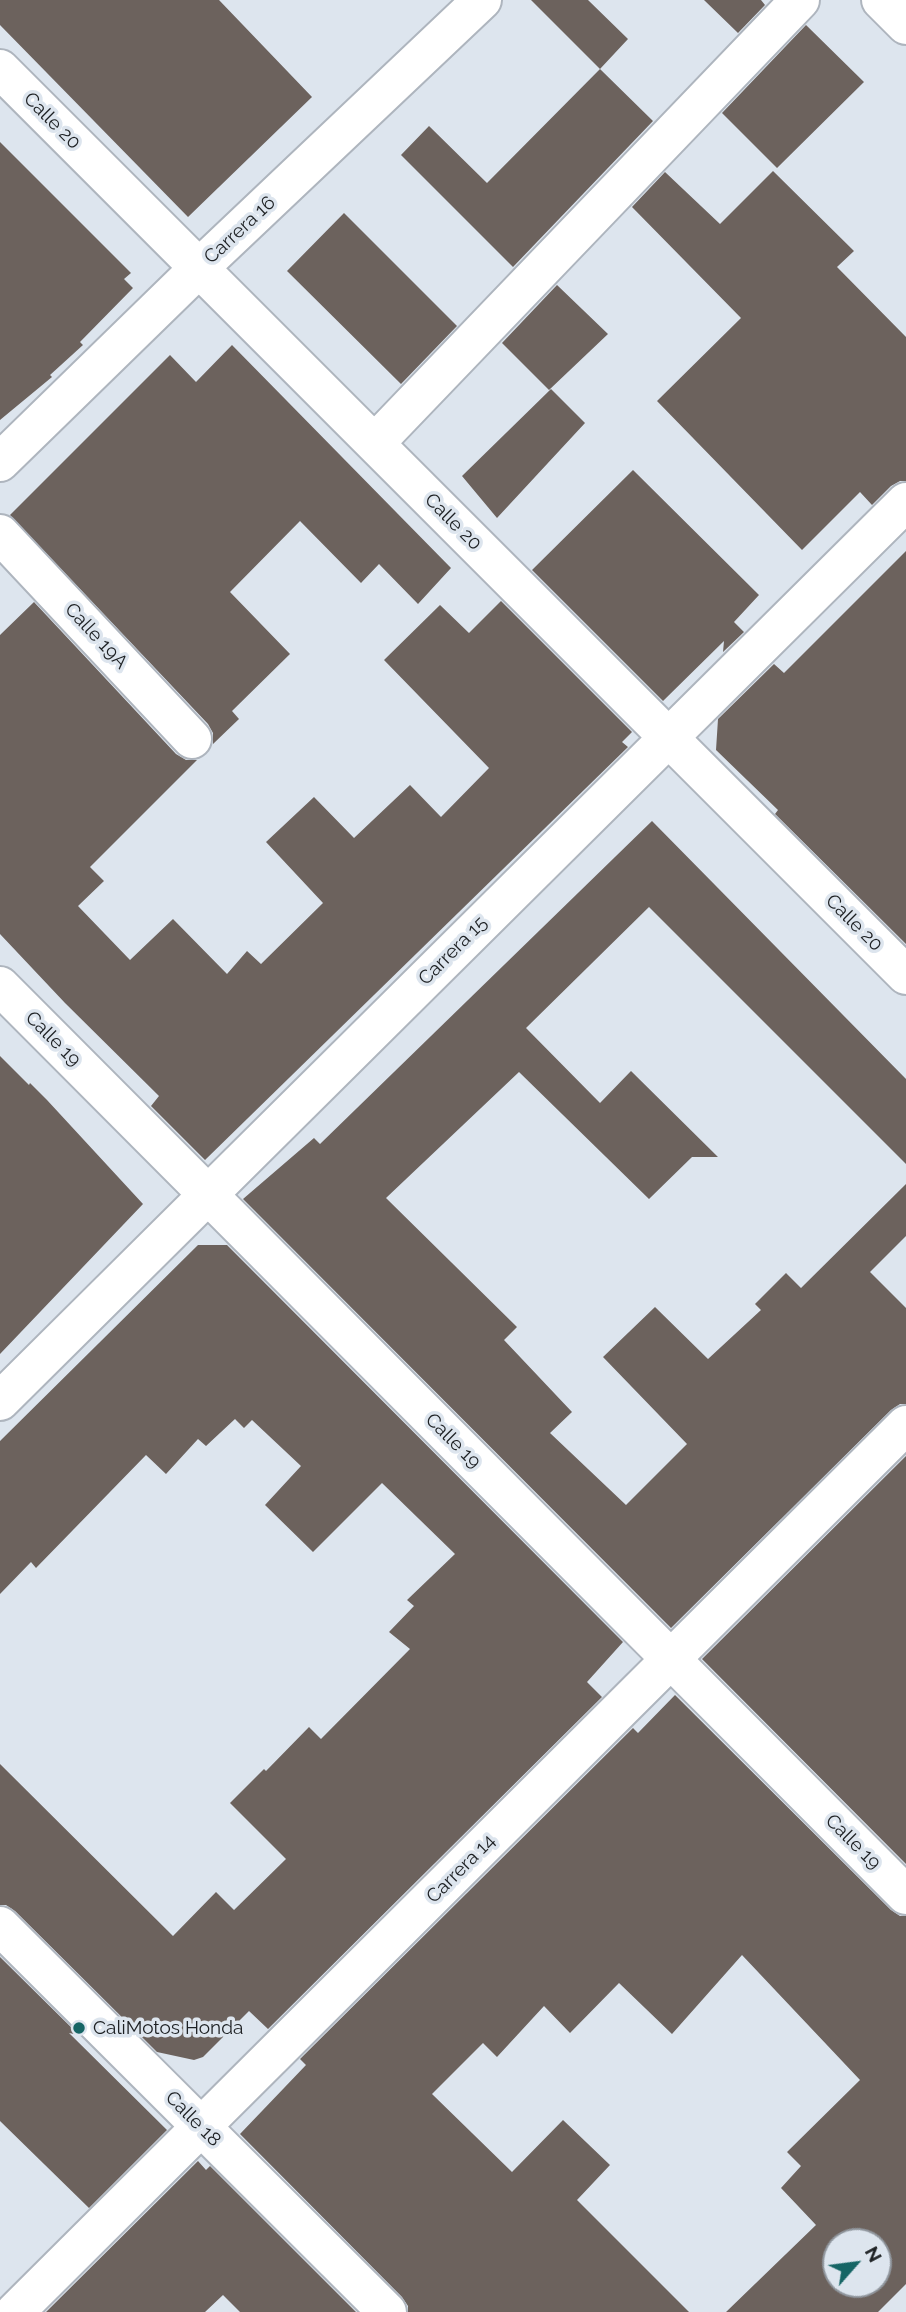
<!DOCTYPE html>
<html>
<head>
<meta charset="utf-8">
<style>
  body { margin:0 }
  #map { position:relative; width:906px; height:2312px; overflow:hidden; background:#dde5ee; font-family:Raleway,sans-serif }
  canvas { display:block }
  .north { position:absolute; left:822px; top:2228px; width:70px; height:70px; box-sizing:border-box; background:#dde5ee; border:2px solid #90969d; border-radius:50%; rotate:62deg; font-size:19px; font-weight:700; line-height:28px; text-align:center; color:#1d2023 }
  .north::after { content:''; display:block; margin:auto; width:24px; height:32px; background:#166565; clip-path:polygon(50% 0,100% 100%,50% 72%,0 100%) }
</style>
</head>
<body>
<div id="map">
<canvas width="906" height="2312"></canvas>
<div class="north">N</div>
</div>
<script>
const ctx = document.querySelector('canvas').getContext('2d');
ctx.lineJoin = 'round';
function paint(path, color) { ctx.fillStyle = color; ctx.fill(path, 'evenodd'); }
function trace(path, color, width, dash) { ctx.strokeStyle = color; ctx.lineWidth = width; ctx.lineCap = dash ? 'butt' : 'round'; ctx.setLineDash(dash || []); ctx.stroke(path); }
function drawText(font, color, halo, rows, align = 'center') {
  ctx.font = font + ' Raleway,sans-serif'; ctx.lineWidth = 7; ctx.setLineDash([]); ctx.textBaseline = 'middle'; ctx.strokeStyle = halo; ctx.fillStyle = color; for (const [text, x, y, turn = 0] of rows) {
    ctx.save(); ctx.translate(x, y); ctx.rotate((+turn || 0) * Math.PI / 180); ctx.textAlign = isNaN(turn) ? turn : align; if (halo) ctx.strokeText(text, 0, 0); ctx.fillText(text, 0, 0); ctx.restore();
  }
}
paint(new Path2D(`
  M 0,0 L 219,0 L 312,97 L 188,217 L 0,25 Z
  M 531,0 L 588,0 L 628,39 L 600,69 Z
  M 704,0 L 761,0 L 765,5 L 738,33 Z
  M 806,25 L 864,82 L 777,168 L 722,113 Z
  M 600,69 L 653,121 L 513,267 L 401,155 L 429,126 L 487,183 Z
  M 0,142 L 131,273 L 124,279 L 133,288 L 80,342 L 83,345 L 50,375 L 52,377 L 0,420 Z
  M 773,171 L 854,251 L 837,267 L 906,337 L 906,481 L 900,481 L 891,486 L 872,505 L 860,492 L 802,550 L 657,401 L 741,318 L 632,207 L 665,172 L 720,224 Z
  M 344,213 L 457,326 L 401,384 L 287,271 Z
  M 557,285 L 608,334 L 549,390 L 502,343 Z
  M 232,345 L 451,568 L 418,604 L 379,564 L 361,583 L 300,521 L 230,592 L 290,654 L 232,711 L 239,719 L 213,744 L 213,733 L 208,724 L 10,515 L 170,355 L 196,382 Z
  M 551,389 L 585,423 L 497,518 L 462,476 Z
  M 633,470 L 759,595 L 734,622 L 744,632 L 723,652 L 724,641 L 663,701 L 532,570 Z
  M 906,551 L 906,944 L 775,814 L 778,810 L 716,750 L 718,719 L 774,664 L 784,673 Z
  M 501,601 L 632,732 L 622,742 L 628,747 L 205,1160 L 151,1106 L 159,1096 L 65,1003 L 0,934 L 0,635 L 34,602 L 176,754 L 186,760 L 197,760 L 90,867 L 104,881 L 78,906 L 130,960 L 173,919 L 227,974 L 247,951 L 261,964 L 323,903 L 266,842 L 314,797 L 354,838 L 410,785 L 441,817 L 489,768 L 384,660 L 440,605 L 469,633 Z
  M 652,821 L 906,1079 L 906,1164 L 649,907 L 526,1028 L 600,1103 L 631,1071 L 718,1157 L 692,1157 L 649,1199 L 519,1072 L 386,1198 L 517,1327 L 504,1340 L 572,1412 L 550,1433 L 626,1505 L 687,1444 L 603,1357 L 655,1307 L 708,1359 L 761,1310 L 755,1304 L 786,1273 L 801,1288 L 906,1184 L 906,1236 L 870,1272 L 906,1308 L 906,1404 L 900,1404 L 891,1410 L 671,1628 L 243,1199 L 314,1138 L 320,1144 Z
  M 0,1056 L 29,1085 L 30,1083 L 47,1100 L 143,1204 L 0,1354 Z
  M 198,1245 L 227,1245 L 623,1642 L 587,1682 L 602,1697 L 268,2029 L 249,2011 L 203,2057 L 194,2060 L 157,2052 L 15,1911 L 6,1905 L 0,1905 L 0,1764 L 173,1936 L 216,1892 L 234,1910 L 286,1859 L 230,1803 L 264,1769 L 266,1771 L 309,1727 L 321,1739 L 410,1649 L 389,1632 L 414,1606 L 407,1600 L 455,1554 L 382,1483 L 313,1552 L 265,1505 L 301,1466 L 252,1420 L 244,1428 L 235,1419 L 206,1446 L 198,1439 L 166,1474 L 146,1455 L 36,1568 L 31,1562 L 0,1594 L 0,1441 Z
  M 906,1456 L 906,1864 L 702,1659 Z
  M 675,1695 L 891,1910 L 900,1916 L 906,1916 L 906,2284 L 878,2312 L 726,2312 L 816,2225 L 781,2188 L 801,2166 L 787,2152 L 860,2080 L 742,1955 L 672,2034 L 619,1983 L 570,2033 L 544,2006 L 497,2057 L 483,2043 L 432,2094 L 512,2172 L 563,2120 L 610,2165 L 577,2200 L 689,2312 L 408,2312 L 408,2306 L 402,2297 L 240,2134 L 306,2065 L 300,2059 L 633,1728 L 638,1733 ZM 836,2242 L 878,2242 L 878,2284 L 836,2284 Z
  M 0,1957 L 79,2035 L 69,2033 L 167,2130 L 89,2208 L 0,2121 Z
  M 198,2161 L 206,2170 L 210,2166 L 356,2312 L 240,2312 L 223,2295 L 205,2312 L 46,2312 Z`), '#6c625d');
const minor = new Path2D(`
  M 0,69 L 906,975
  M 375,443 L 800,0
  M 0,534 L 192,739
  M 0,986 L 906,1895
  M 0,1926 L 387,2312`);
const major = new Path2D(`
  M 881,0 L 906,25
  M 0,462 L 199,268 L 482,0
  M 0,1401 L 906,502
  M 15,2312 L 906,1425`);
trace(minor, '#aeb5be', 42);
trace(major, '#aeb5be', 42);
trace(minor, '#fff', 38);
trace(major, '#fff', 38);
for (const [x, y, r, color] of [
  [79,2028,7,"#166565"]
]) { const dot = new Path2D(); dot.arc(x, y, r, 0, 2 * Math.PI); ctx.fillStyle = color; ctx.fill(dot); trace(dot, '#dde5ee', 2.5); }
drawText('19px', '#1d2023', '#dde5ee', [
  ["Calle 20",52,121,45],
  ["Carrera 16",240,230,-43],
  ["Calle 20",453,522,45],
  ["Calle 19A",96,636,47],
  ["Calle 20",854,923,45],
  ["Carrera 15",453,951,-45],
  ["Calle 19",53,1039,45],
  ["Calle 19",453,1441,45],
  ["Calle 19",853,1842,45],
  ["Carrera 14",461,1869,-45],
  ["Calle 18",193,2119,45]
]);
drawText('19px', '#1d2023', '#dde5ee', [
  ["CaliMotos Honda",93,2028]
], 'left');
</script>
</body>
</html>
